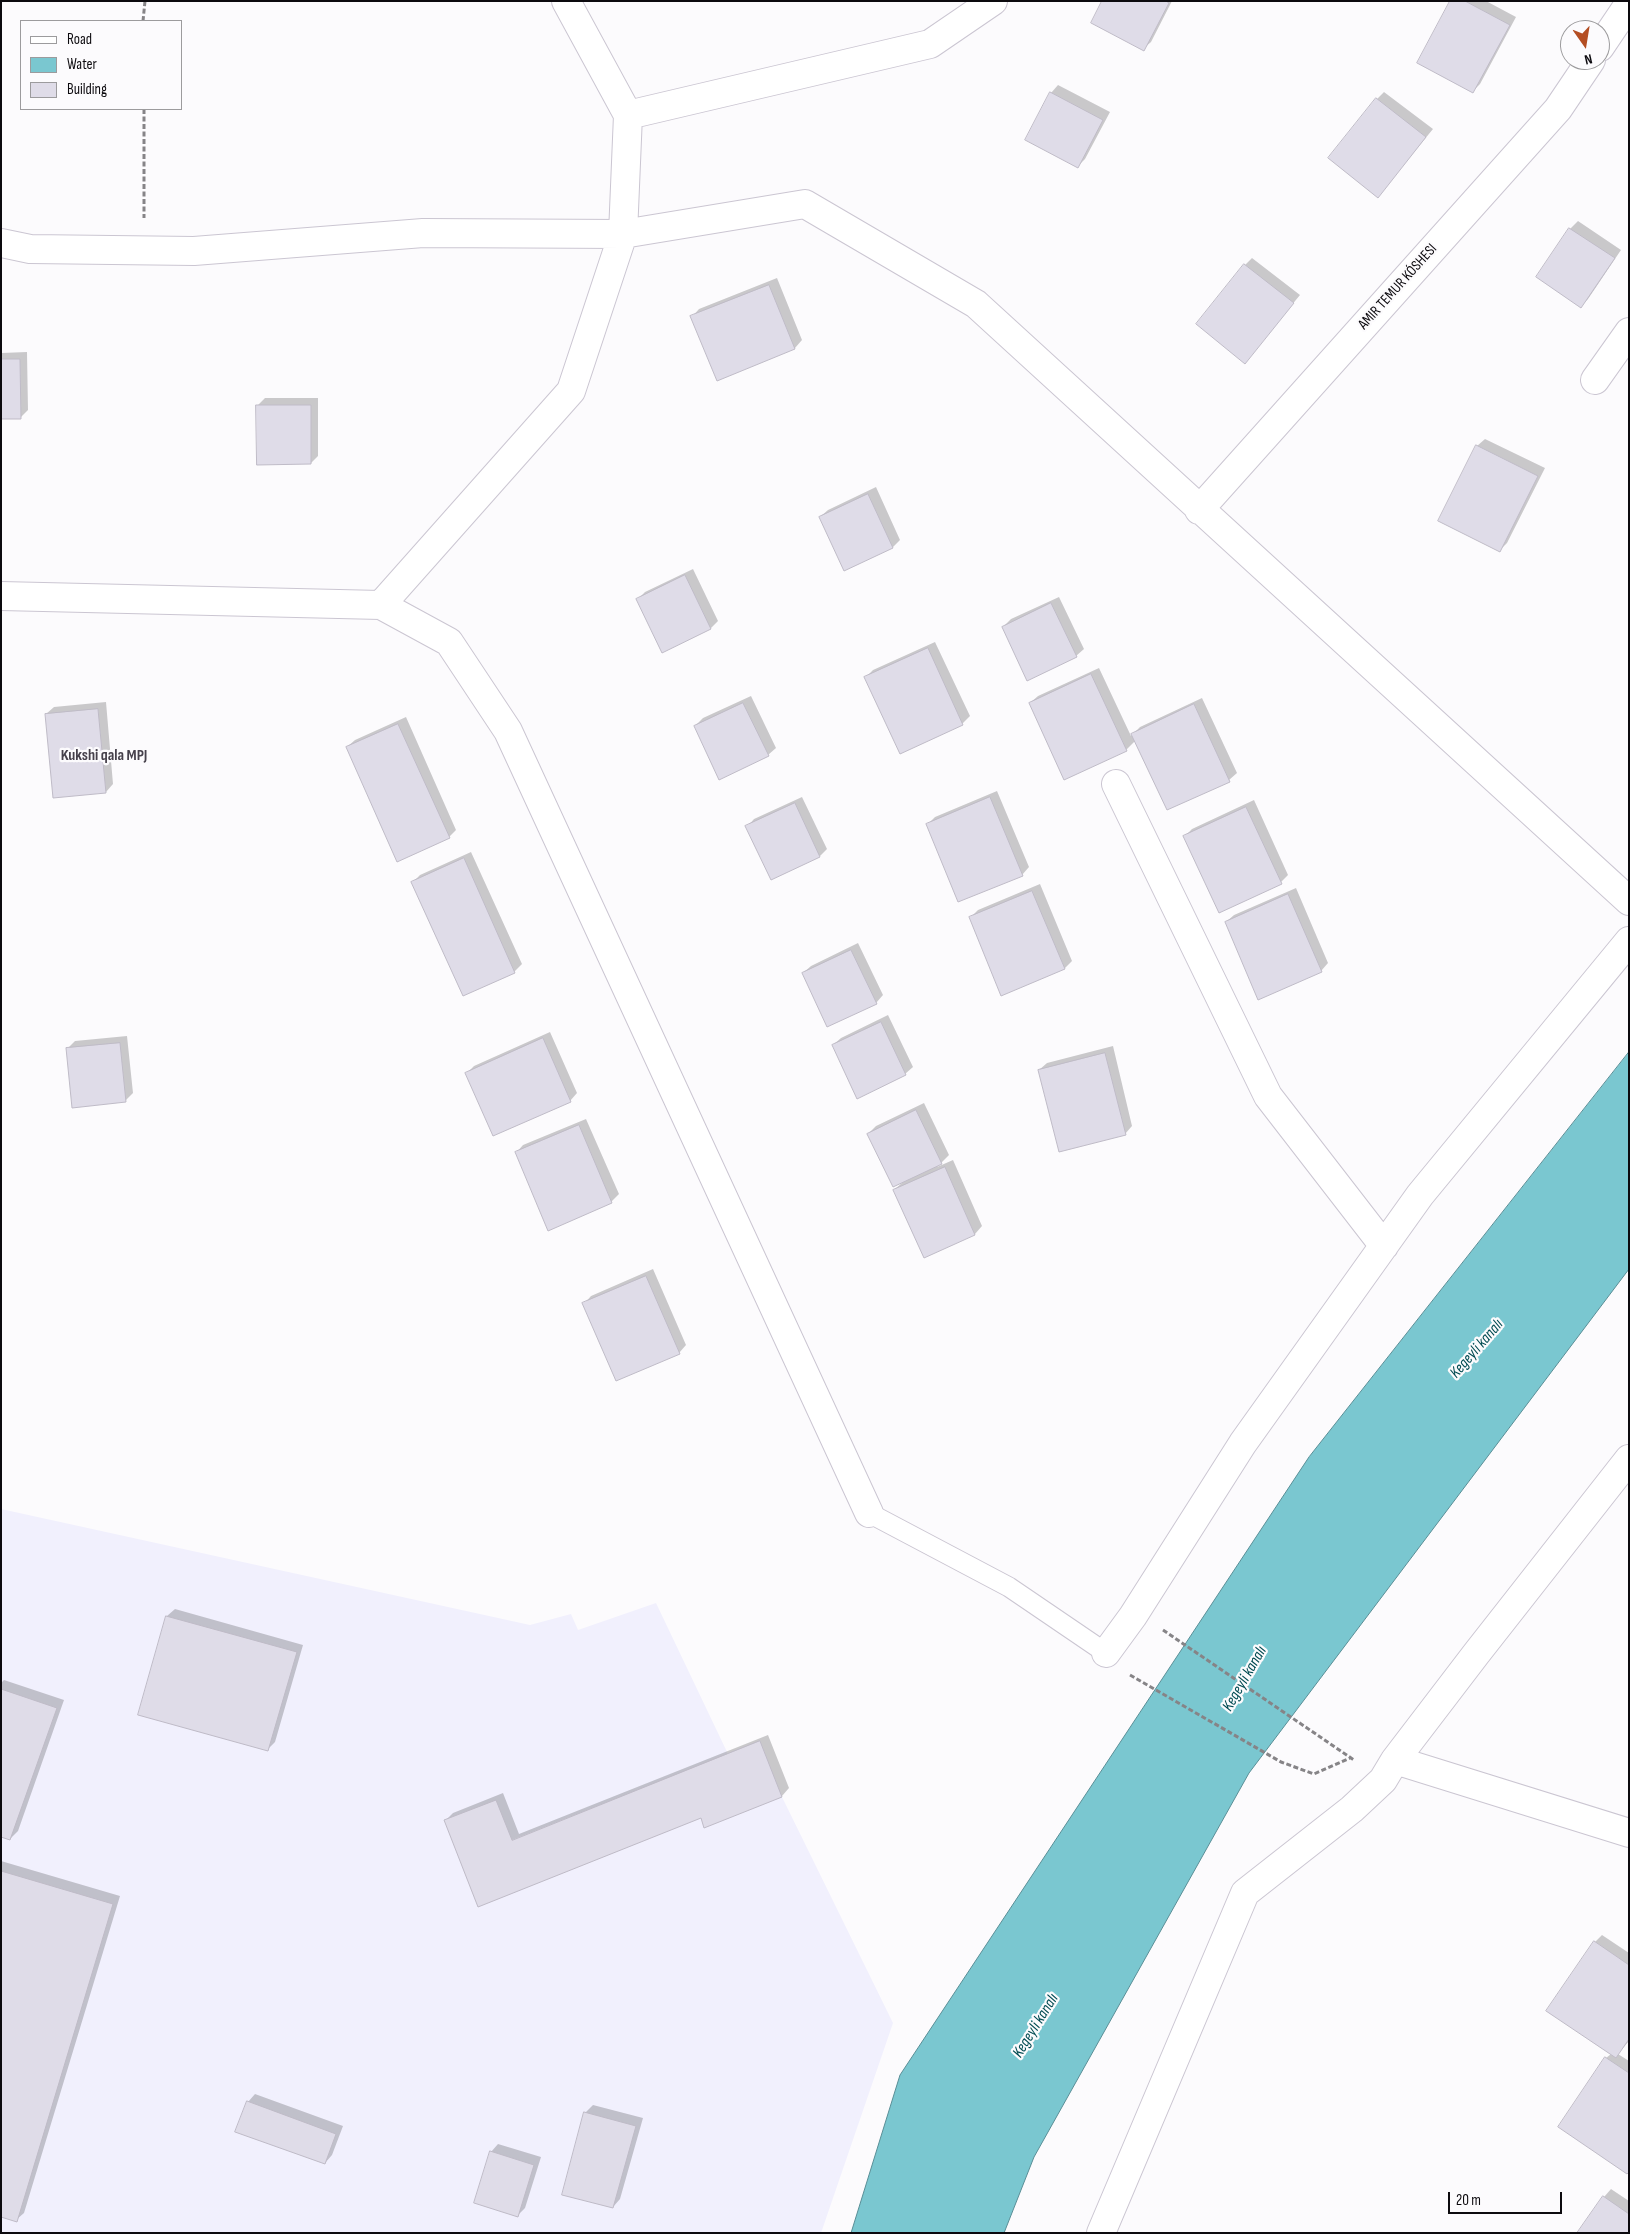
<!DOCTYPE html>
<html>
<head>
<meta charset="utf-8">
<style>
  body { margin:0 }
  #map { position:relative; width:1630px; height:2234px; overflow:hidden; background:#fcfbfd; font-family:"Sofia Sans Condensed",sans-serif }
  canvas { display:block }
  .frame { position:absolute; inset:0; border:2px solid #0c0a0e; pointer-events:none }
  .legend { position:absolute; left:20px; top:20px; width:162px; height:90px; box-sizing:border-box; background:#fcfbfd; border:1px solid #9c9b9d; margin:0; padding:6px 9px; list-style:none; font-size:15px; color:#0c0a0e }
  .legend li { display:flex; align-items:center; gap:10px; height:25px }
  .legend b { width:25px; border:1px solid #9c9b9d }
  .north { position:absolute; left:1560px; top:20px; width:50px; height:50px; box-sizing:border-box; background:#fcfbfd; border:1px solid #9c9b9d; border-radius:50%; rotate:167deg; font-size:14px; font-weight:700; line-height:20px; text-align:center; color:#0c0a0e }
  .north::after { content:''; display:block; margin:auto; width:18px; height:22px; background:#b44e23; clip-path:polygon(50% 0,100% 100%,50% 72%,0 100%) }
  .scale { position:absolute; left:1448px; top:2192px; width:114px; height:22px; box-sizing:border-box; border:2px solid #0c0a0e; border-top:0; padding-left:6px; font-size:15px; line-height:18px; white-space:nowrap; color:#0c0a0e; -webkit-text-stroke:4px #fcfbfd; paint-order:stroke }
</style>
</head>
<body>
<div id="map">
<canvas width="1630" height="2234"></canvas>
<div class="frame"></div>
<ul class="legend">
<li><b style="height:6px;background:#fff"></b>Road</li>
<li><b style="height:14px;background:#7ac7d0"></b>Water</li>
<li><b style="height:14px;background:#dfdce8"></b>Building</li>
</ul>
<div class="north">N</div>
<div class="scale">20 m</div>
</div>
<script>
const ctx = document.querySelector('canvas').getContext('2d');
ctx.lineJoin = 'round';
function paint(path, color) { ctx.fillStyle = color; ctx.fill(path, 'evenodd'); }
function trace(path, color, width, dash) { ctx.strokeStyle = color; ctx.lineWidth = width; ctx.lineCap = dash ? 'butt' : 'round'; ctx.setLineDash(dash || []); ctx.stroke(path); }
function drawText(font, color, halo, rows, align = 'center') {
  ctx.font = font + ' "Sofia Sans Condensed",sans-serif'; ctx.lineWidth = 4.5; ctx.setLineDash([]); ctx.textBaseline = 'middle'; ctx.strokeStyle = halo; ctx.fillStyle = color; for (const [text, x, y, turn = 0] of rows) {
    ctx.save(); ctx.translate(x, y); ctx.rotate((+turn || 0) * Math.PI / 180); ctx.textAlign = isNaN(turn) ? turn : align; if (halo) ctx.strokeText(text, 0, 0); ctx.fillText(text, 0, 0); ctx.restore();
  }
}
paint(new Path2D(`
  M 1,1509 L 530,1625 L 571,1614 L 578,1630 L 656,1603 L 728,1754 L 760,1741 L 782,1797 L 893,2023 L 821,2233 L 1,2233 Z`), '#f1f0fd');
const water = new Path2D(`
  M 1629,1052 L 1629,1269 L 1249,1773 L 1034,2157 L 1004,2233 L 851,2233 L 900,2075 L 1309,1457 Z`);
paint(water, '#7ac7d0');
trace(water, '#598e96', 1);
paint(new Path2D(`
  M 1104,1 L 1172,1 L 1151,42 L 1143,49 Z
  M 1451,1 L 1486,1 L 1516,17 L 1480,84 L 1473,91 Z
  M 1058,85 L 1110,112 L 1085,159 L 1078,166 L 1051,93 Z
  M 1384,92 L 1433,129 L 1378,196 L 1377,99 Z
  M 1578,221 L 1621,250 L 1588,299 L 1581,306 L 1538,277 L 1570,229 Z
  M 1252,258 L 1300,295 L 1245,362 L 1245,265 Z
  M 777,278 L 802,340 L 795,348 L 717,379 L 692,317 L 699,309 Z
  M 27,352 L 28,410 L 20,418 L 1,418 L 1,353 Z
  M 265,398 L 318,398 L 318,456 L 311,463 L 258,405 Z
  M 1485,439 L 1545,468 L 1507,543 L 1500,550 L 1477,446 Z
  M 876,487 L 900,540 L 893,547 L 845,569 L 820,517 L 828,510 Z
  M 693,569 L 718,621 L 711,628 L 638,599 L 645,592 Z
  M 1059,597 L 1084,649 L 1076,656 L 1003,627 L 1011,619 Z
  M 935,642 L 970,716 L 962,724 L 866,677 L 873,670 Z
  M 1099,668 L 1131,736 L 1140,727 L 1202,698 L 1237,773 L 1229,780 L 1136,740 L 1126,750 L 1065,778 L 1030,703 L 1038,696 Z
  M 751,696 L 776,748 L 768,755 L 695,726 L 703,718 Z
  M 106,702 L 113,784 L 106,792 L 46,714 L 54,707 Z
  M 406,717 L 456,830 L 449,837 L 347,747 L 355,740 Z
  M 997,791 L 1029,867 L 1022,875 L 927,825 L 935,817 Z
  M 802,797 L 827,849 L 820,856 L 771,879 L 747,827 L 754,819 Z
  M 1254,800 L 1288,875 L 1281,882 L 1185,836 L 1192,829 Z
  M 471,852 L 522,964 L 514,972 L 463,995 L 413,882 L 420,875 Z
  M 1040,884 L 1072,961 L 1065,968 L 970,918 L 978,910 Z
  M 1296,888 L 1328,963 L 1321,971 L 1226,922 L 1234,915 Z
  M 858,943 L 883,995 L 876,1003 L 803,973 L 811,966 Z
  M 888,1015 L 913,1067 L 905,1074 L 833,1045 L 841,1038 Z
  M 550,1032 L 577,1093 L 570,1101 L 467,1073 L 474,1066 Z
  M 127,1036 L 133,1093 L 125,1101 L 67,1049 L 75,1041 Z
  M 1113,1046 L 1132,1126 L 1125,1134 L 1039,1070 L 1047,1063 Z
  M 924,1103 L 949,1155 L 937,1167 L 953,1160 L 982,1226 L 975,1234 L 924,1257 L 894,1190 L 903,1182 L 868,1134 L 876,1126 Z
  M 586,1119 L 619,1194 L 611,1202 L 516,1153 L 523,1145 Z
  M 653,1269 L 686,1345 L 679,1353 L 584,1304 L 591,1296 Z
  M 175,1609 L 303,1645 L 275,1742 L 268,1749 L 139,1714 L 167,1616 Z
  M 4,1680 L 64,1700 L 18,1831 L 10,1839 L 1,1836 L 1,1683 Z
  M 768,1735 L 789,1788 L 782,1796 L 705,1826 L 701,1817 L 479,1905 L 445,1821 L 453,1813 L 503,1793 L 519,1834 Z
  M 1,1861 L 120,1896 L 24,2213 L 16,2220 L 1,2216 Z
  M 1602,1935 L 1629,1953 L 1629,2041 L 1618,2054 L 1629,2061 L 1629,2171 L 1606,2058 L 1611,2054 L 1595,1942 Z
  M 255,2094 L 343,2126 L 332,2155 L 325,2163 L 248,2102 Z
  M 593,2105 L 643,2118 L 620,2199 L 613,2207 L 585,2113 Z
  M 498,2144 L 541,2157 L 525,2208 L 518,2215 L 491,2152 Z
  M 1611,2189 L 1629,2201 L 1629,2233 L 1604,2197 Z`), '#0003');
const building = new Path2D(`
  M 1102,1 L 1166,1 L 1169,3 L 1144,51 L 1091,23 Z
  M 1450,1 L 1465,1 L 1510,25 L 1473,93 L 1417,63 Z
  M 1050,92 L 1103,120 L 1078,168 L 1025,140 Z
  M 1376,98 L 1426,137 L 1378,198 L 1328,158 Z
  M 1569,228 L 1615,258 L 1581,308 L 1536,277 Z
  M 1244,264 L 1294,303 L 1245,364 L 1196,324 Z
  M 769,285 L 795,349 L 717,381 L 690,316 Z
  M 1,359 L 20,359 L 21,419 L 1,419 Z
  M 256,405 L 311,405 L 311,464 L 257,465 Z
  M 1476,445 L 1538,476 L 1500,552 L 1438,521 Z
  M 868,494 L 893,548 L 844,571 L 819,517 Z
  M 685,575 L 711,629 L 662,653 L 636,599 Z
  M 1051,603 L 1077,657 L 1027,681 L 1002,627 Z
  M 928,648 L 963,725 L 900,754 L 864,677 Z
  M 1091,674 L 1127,751 L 1064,780 L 1029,703 Z
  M 743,703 L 769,756 L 719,780 L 694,726 Z
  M 1194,704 L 1230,782 L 1167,810 L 1131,734 Z
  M 98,709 L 106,793 L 53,798 L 45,714 Z
  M 398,724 L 450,838 L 397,862 L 346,747 Z
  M 990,797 L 1023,876 L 958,902 L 926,824 Z
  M 795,803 L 820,857 L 771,880 L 745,826 Z
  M 1246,807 L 1282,884 L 1219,913 L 1183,836 Z
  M 464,858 L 515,973 L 463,996 L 411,882 Z
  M 1032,891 L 1065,969 L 1001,996 L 969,917 Z
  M 1288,894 L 1322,972 L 1258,1000 L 1225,922 Z
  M 851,950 L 877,1004 L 827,1027 L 802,973 Z
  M 881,1022 L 906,1075 L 857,1099 L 832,1045 Z
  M 543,1038 L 571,1102 L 493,1136 L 465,1073 Z
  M 120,1043 L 126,1102 L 72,1108 L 66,1048 Z
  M 1105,1053 L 1126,1135 L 1059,1152 L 1038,1070 Z
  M 916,1110 L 942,1164 L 893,1187 L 867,1134 Z
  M 579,1125 L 612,1203 L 548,1231 L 515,1152 Z
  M 945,1167 L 975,1235 L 924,1258 L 893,1190 Z
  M 646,1276 L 680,1354 L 616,1381 L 582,1303 Z
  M 166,1616 L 297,1652 L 268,1751 L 138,1715 Z
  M 1,1689 L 57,1708 L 10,1840 L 1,1837 Z
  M 760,1741 L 782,1797 L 704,1828 L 701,1818 L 478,1907 L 444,1820 L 496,1800 L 512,1840 Z
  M 1,1871 L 113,1904 L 17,2222 L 1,2217 Z
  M 1594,1941 L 1629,1965 L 1629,2039 L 1616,2058 L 1546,2011 Z
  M 1605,2057 L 1629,2073 L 1629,2172 L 1627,2174 L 1558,2127 Z
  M 247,2101 L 336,2134 L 325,2164 L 235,2132 Z
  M 584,2112 L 636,2126 L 613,2208 L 562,2195 Z
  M 490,2151 L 534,2165 L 518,2217 L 474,2203 Z
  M 1603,2196 L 1629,2214 L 1629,2233 L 1577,2233 Z`);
paint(building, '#dfdce8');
trace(building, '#bfbbc7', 1);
const service = new Path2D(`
  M 869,1513 L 1009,1587 L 1106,1653`);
const minor = new Path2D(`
  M 566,1 L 628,115
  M 1600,47 L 1629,4
  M 628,115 L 930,44 L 993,1
  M 1,243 L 30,249 L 194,251 L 423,233 L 623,234 L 805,204 L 976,304 L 1629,901
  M 1595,380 L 1629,332
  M 1199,510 L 1558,109 L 1591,60
  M 1,596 L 381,605 L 449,642 L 508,731 L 869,1513
  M 381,605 L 571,391 L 623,234 L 628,115
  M 1116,784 L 1268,1096 L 1384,1246
  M 1106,1653 L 1133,1616 L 1243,1443 L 1420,1195 L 1629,941
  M 1395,1760 L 1629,1833
  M 1101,2233 L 1245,1893 L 1352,1809 L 1383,1780 L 1395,1760 L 1476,1654 L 1629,1459`);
trace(service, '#cbc6d2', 21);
trace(minor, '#cbc6d2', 30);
trace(new Path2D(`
  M 143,21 L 145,1
  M 144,109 L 144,218
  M 1163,1630 L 1354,1760
  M 1130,1675 L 1281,1762 L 1314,1774 L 1350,1758`), '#868487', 3, [5, 2.5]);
trace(service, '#fff', 19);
trace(minor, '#fff', 28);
drawText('15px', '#0c0a0e', '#fcfbfd', [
  ["AMIR TEMUR KÓSHESI",1398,287,-48]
]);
drawText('bold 16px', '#46414b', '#fcfbfd', [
  ["Kukshi qala MPJ",104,756]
]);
drawText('italic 16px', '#004b52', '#fcfbfd', [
  ["Kegeyli kanalı",1477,1349,-49],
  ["Kegeyli kanalı",1245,1679,-60],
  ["Kegeyli kanalı",1036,2026,-58]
]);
</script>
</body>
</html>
